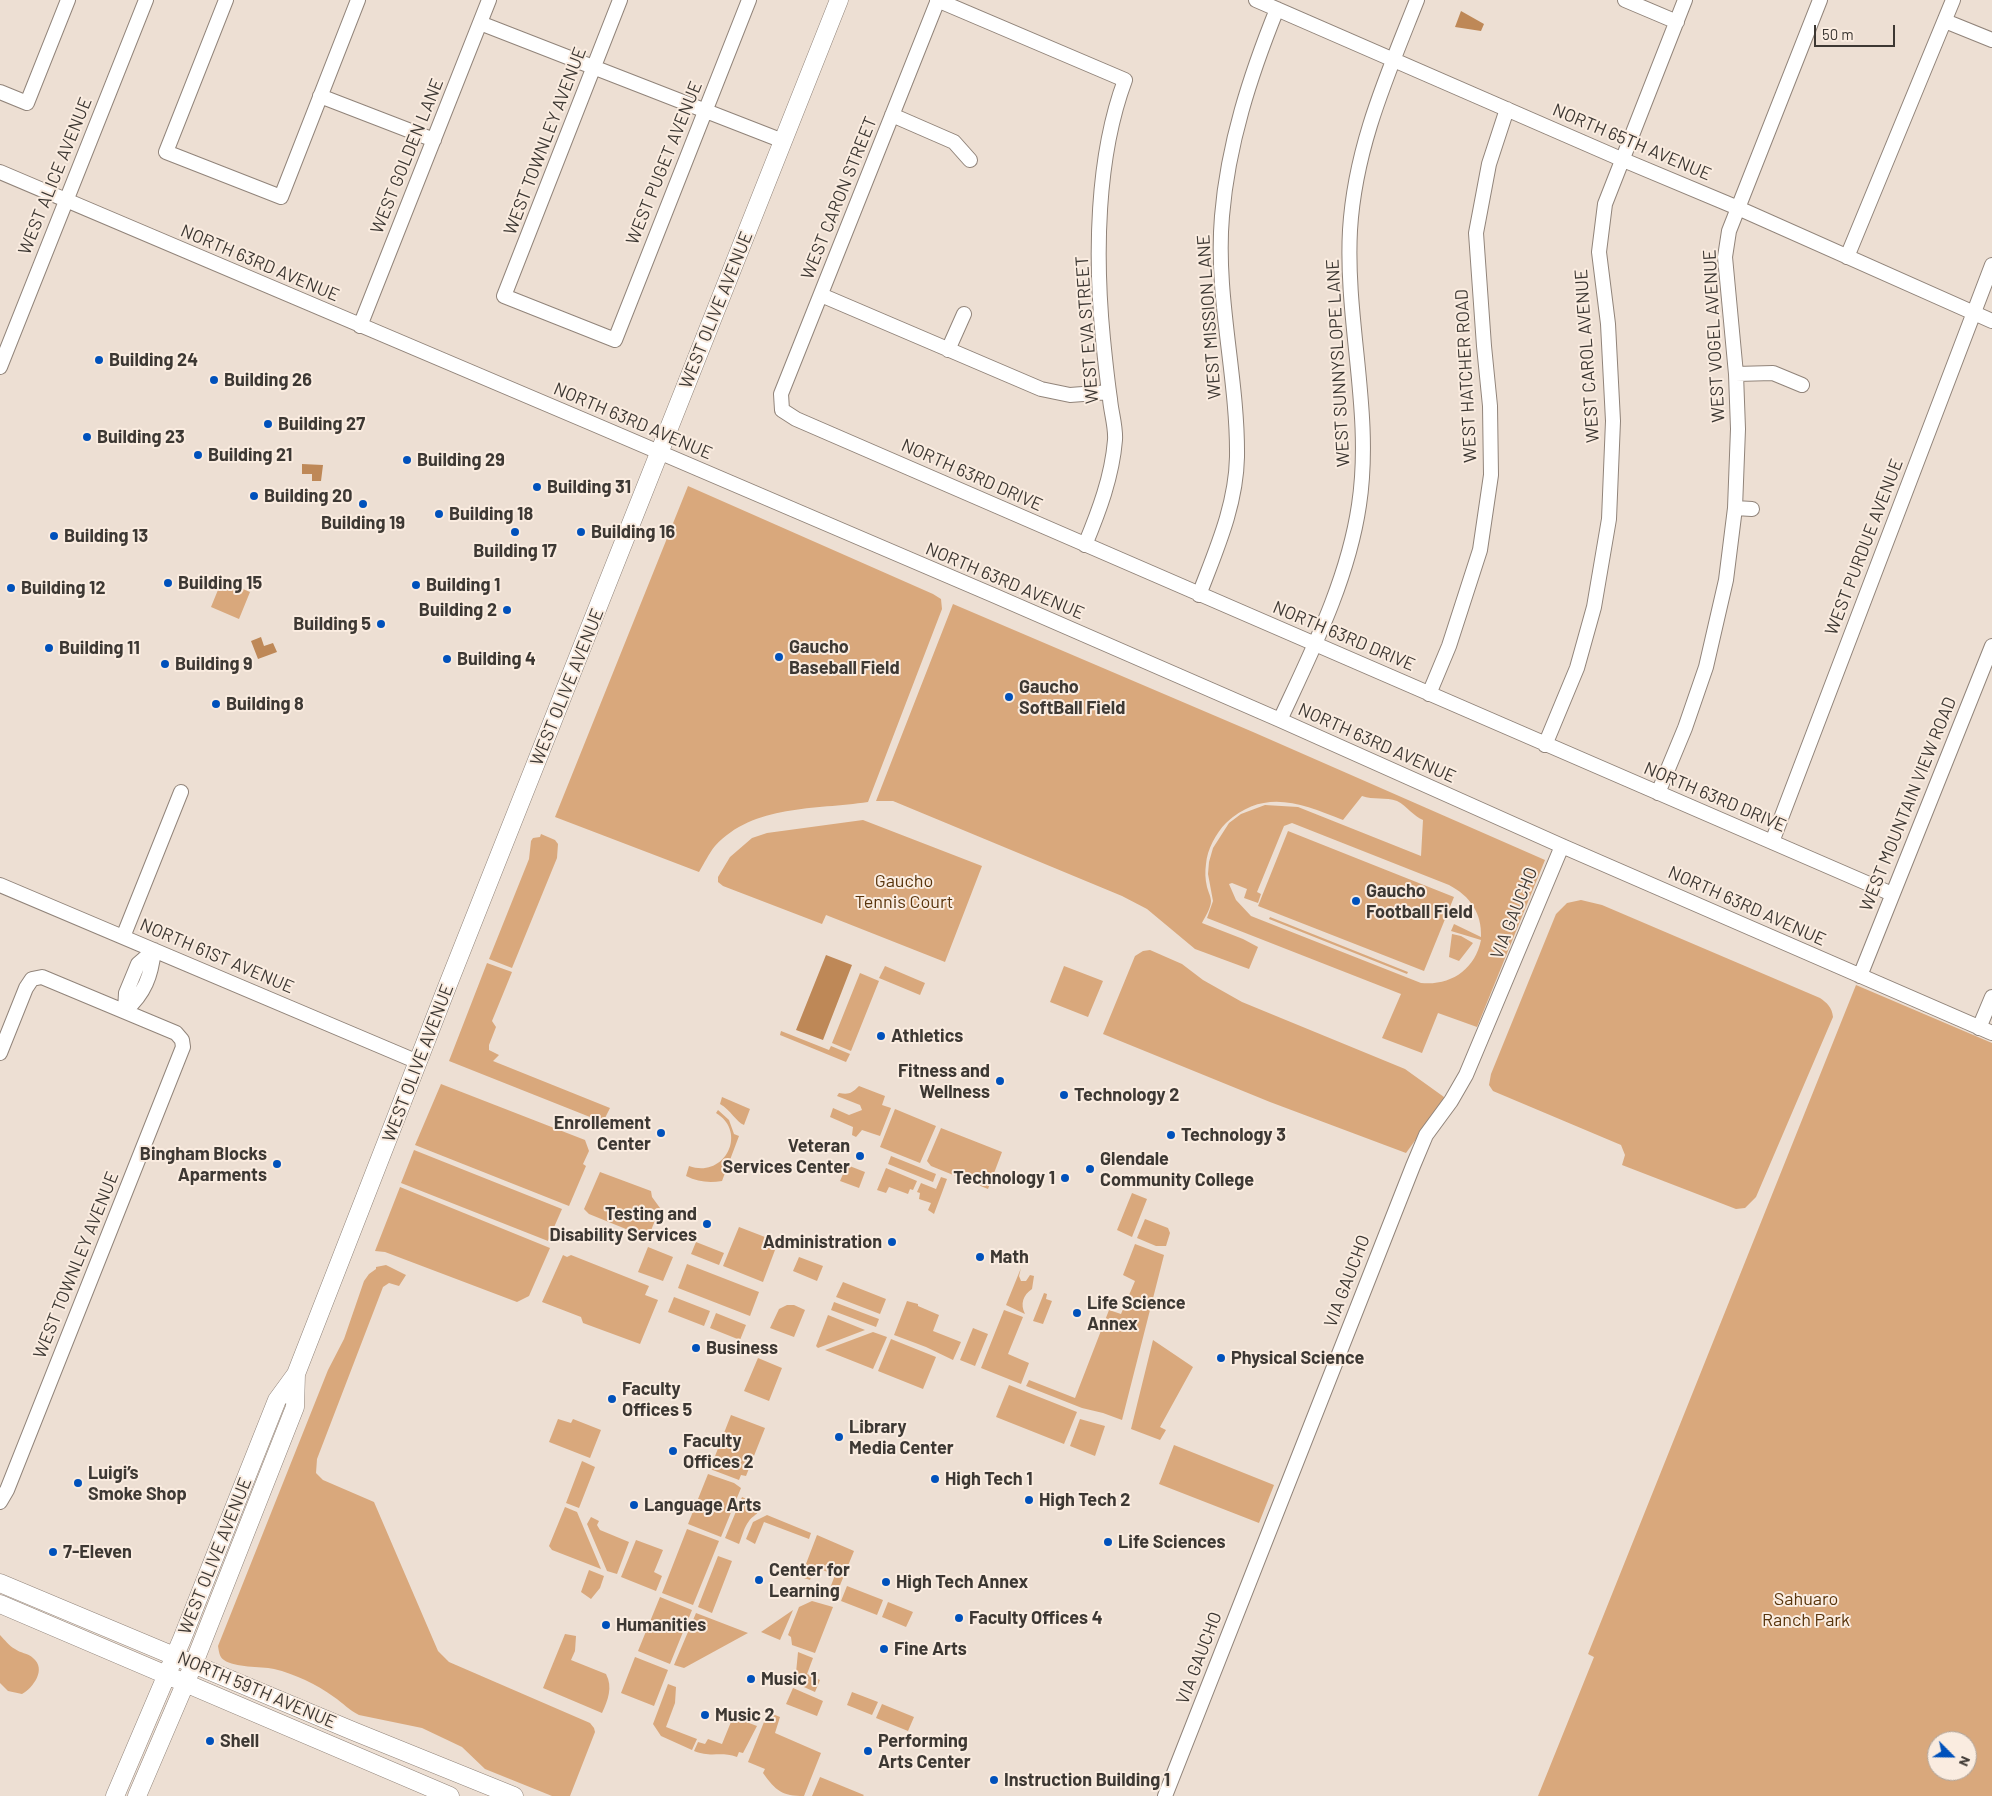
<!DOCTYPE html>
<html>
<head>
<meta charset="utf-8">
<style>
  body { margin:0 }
  #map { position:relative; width:1992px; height:1796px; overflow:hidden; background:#eddfd3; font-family:Barlow,sans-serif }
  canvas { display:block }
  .north { position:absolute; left:1927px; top:1731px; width:50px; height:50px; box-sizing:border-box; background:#faece0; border:1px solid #aea49b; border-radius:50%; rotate:113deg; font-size:14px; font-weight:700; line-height:20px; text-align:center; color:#3d3833 }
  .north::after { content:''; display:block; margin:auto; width:18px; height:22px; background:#0051bb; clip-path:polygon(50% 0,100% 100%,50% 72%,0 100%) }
  .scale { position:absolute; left:1814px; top:25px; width:81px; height:22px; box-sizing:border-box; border:2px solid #3d3833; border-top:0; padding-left:6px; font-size:15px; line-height:18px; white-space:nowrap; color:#3d3833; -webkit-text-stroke:4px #faece0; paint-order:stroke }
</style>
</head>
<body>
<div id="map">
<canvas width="1992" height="1796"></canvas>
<div class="north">N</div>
<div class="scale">50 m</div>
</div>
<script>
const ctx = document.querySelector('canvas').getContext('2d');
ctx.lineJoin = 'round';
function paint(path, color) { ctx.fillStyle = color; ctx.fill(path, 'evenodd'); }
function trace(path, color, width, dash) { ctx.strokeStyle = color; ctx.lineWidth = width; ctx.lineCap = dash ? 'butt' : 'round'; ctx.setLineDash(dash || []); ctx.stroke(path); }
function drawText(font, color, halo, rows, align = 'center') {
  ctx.font = font + ' Barlow,sans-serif'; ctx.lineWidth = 4; ctx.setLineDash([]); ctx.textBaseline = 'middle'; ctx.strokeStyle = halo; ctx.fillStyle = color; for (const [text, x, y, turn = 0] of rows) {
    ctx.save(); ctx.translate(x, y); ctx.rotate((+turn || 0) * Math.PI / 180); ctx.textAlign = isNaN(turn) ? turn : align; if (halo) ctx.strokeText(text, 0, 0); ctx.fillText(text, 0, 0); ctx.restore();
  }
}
paint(new Path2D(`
  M 688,486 L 933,594 L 941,599 L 942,609 L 868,802 C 815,810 754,804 715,846 C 709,853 704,864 699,872 L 555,817 Z
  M 222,580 L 250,592 L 239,619 L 211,607 Z
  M 953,604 L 1253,732 L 1545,860 L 1477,1027 L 1438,1013 L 1422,1053 L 1382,1038 L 1401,994 L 1207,918 L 1213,901 L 1208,874 L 1209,862 L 1213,848 L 1229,823 L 1241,814 L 1265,805 L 1298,807 L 1421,856 L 1423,820 C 1413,816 1407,806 1397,801 C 1386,797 1373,800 1362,796 L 1343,820 C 1300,803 1264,788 1226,823 C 1216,833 1207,850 1206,864 C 1205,871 1205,879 1207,887 C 1208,891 1211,897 1211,901 C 1211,908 1205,917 1202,923 L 1243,939 L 1258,947 L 1249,969 L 1195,949 L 1147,909 L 1122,896 L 893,801 L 876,801 ZM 1292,823 L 1449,885 C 1470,896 1482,913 1481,937 L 1454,924 L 1451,931 L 1481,940 C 1475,970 1450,986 1421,983 L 1251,916 L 1236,900 L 1229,884 L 1232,883 L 1247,889 L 1244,898 L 1258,903 L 1261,894 L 1257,892 L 1284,826 Z
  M 863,820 L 982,866 L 945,962 L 826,915 L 822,924 L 723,886 L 718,882 L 718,877 L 730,857 L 752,838 L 767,833 Z
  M 1288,831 L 1454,897 L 1424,971 L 1258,906 Z
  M 541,834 L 555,840 L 558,844 L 557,858 L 512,968 L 489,959 L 529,859 L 531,841 L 533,838 L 540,837 Z
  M 1581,900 L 1602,905 L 1820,998 C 1827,1003 1832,1007 1833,1017 L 1756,1197 L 1745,1208 L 1736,1209 L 1622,1165 L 1625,1155 L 1621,1145 L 1500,1094 L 1493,1091 L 1489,1085 L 1491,1074 L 1556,914 L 1567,903 Z
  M 1270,917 L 1408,972 L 1407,974 L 1269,919 Z
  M 1452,934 L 1461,936 L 1473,943 L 1459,961 L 1449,957 Z
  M 1150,950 L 1182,964 L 1203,980 L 1242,1002 L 1405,1069 L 1444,1097 L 1443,1102 L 1406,1153 L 1270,1102 L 1103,1034 L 1135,956 L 1143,951 Z
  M 487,963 L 512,972 L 492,1021 L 496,1027 L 489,1045 L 489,1050 L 499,1055 L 493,1061 L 610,1108 L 605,1118 L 595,1119 L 449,1061 Z
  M 885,966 L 925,983 L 920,995 L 879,978 Z
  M 1064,966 L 1103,981 L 1088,1017 L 1050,1002 Z
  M 860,973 L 879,981 L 851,1051 L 832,1043 Z
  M 1856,985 L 1992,1043 L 1992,1796 L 1538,1796 L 1594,1657 L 1588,1654 ZM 1937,1741 L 1967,1741 L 1967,1771 L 1937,1771 Z
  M 781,1031 L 829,1050 L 831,1046 L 850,1054 L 846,1062 L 780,1035 Z
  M 441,1084 L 585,1140 L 589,1151 L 583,1164 L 586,1166 L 569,1206 L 415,1145 Z
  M 859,1086 L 885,1096 L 882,1105 L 891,1108 L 880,1136 L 862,1130 L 856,1137 L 852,1135 L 853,1127 L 830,1117 L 833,1108 L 849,1115 L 862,1110 L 860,1105 L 837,1096 L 839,1093 C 849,1095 852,1093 859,1086 Z
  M 722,1097 L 750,1109 L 744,1125 C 736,1122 731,1110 720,1104 Z
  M 895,1109 L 936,1126 L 920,1163 L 880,1147 Z
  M 718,1110 L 729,1120 L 734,1134 L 739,1136 L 722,1181 C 709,1183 698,1182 686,1176 L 689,1166 C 725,1179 748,1132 716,1113 Z
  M 941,1128 L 1002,1152 L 988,1189 L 931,1166 L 927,1161 Z
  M 414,1150 L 562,1209 L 548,1241 L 401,1183 Z
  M 891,1156 L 936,1174 L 933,1182 L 888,1164 Z
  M 847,1165 L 865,1172 L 859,1188 L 840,1181 Z
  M 886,1168 L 917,1181 L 913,1190 L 910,1189 L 908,1194 L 889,1187 L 886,1193 L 877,1190 Z
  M 600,1172 L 651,1191 L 652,1197 L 660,1208 L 648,1238 L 589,1214 L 584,1209 Z
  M 941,1177 L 947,1179 L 934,1214 L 928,1210 L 931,1203 L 919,1199 L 920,1193 L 917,1192 L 921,1183 L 936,1189 Z
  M 400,1187 L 550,1248 L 529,1296 L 517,1302 L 385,1252 L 375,1251 Z
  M 1132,1193 L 1147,1199 L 1132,1237 L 1117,1230 Z
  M 1145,1219 L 1168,1228 L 1170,1233 L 1166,1246 L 1156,1246 L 1137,1238 Z
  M 739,1227 L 778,1242 L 763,1282 L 723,1266 Z
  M 696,1242 L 724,1253 L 719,1265 L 691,1254 Z
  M 1135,1244 L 1164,1255 L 1122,1420 L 1103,1413 L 1082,1408 L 1026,1386 L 1029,1380 L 1075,1398 L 1109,1310 L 1121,1314 L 1135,1281 L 1123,1275 Z
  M 648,1247 L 673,1257 L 663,1281 L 638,1272 Z
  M 563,1255 L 567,1257 L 571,1255 L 649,1286 L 645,1295 L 658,1300 L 640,1344 L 583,1323 L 581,1317 L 542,1302 Z
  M 799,1257 L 823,1266 L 817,1281 L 793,1271 Z
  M 687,1264 L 759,1292 L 750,1316 L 678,1288 Z
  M 386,1265 L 406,1275 L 399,1286 L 389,1283 L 383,1287 L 317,1459 L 316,1473 L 323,1480 L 374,1502 L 438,1651 L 449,1662 L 590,1723 L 594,1728 L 595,1732 L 570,1796 L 552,1796 L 485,1769 L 462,1747 L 422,1728 L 359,1715 C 349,1710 343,1703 334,1697 C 316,1684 295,1674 274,1669 C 260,1666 235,1668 224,1660 C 219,1657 219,1651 218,1646 L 328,1370 L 344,1339 L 364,1281 L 369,1274 L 376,1269 L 376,1267 Z
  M 1021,1268 L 1019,1276 L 1021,1281 L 1026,1281 L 1030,1275 L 1034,1276 L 1032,1289 C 1023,1295 1020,1304 1025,1314 L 1006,1305 Z
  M 843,1282 L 886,1299 L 880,1314 L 836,1297 Z
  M 1044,1293 L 1047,1294 L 1046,1299 L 1052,1301 L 1043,1324 L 1033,1321 Z
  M 674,1297 L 710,1311 L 704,1326 L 668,1312 Z
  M 907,1301 L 918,1304 L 918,1306 L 939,1315 L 933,1331 L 961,1342 L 953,1360 L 926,1347 L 894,1335 Z
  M 834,1302 L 879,1319 L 876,1327 L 831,1310 Z
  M 787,1305 L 794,1305 L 805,1310 L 794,1337 L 770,1328 L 779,1309 Z
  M 1004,1310 L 1023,1317 L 1008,1354 L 1029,1363 L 1021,1384 L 981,1368 Z
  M 716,1313 L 746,1325 L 740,1340 L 710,1328 Z
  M 828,1315 L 865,1330 L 818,1348 L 816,1346 Z
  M 973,1328 L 988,1334 L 975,1366 L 960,1360 Z
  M 873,1332 L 887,1337 L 873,1369 L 825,1350 Z
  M 891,1339 L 936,1357 L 923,1389 L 878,1371 Z
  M 1153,1340 L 1193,1367 L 1160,1427 L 1166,1430 L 1160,1440 L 1131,1429 Z
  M 758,1358 L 782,1368 L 769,1401 L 744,1391 Z
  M 1009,1385 L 1077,1412 L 1064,1444 L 996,1417 Z
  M 731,1415 L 765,1428 L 746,1476 L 741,1475 L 739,1480 L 710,1469 Z
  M 558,1419 L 571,1423 L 573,1419 L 601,1430 L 590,1458 L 549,1442 Z
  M 1080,1419 L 1105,1426 L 1095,1456 L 1070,1446 Z
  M 1174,1445 L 1274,1485 L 1259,1523 L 1159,1484 Z
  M 582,1461 L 595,1467 L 579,1508 L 566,1503 Z
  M 708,1474 L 734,1483 L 741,1488 L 721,1537 L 688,1524 Z
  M 742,1497 L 759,1505 C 760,1515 754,1514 749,1521 C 744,1527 742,1537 739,1544 L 725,1538 Z
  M 565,1507 L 577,1512 L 601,1569 L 552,1550 L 549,1546 Z
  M 767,1515 L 811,1533 L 809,1539 L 764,1522 L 755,1544 L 746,1539 L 753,1522 Z
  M 591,1517 L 599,1521 L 597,1525 L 600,1530 L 629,1542 L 617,1574 L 607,1571 L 587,1524 Z
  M 687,1529 L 719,1541 L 693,1605 L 662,1593 Z
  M 817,1535 L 854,1551 L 836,1595 L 826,1599 L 835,1575 L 815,1567 L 810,1580 L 801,1577 Z
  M 636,1540 L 663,1550 L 654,1572 L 662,1576 L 656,1591 L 621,1577 Z
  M 718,1556 L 732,1561 L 712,1613 L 698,1607 Z
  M 589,1570 L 604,1576 L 600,1588 L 591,1599 L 581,1592 Z
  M 847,1586 L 883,1600 L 877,1615 L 841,1601 Z
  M 660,1597 L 692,1610 L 670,1664 L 638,1651 Z
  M 812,1601 L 833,1607 L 815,1653 L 792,1645 L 791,1637 L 788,1635 L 799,1607 Z
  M 888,1602 L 913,1612 L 906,1627 L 882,1617 Z
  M 793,1610 L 780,1640 L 761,1632 Z
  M 696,1613 L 748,1633 L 684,1668 L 674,1665 Z
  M 565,1634 L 576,1636 L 575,1651 L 571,1660 L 606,1674 C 613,1687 608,1700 602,1713 L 543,1688 Z
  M 0,1635 C 5,1640 9,1646 15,1649 C 20,1653 28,1653 33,1658 C 47,1669 33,1688 22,1694 L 8,1691 L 0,1683 Z
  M 798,1652 L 813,1658 L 807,1674 L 820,1680 L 815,1692 L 795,1683 Z
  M 635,1657 L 668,1670 L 654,1706 L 621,1693 Z
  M 668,1684 L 676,1687 L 675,1703 L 666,1727 L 697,1739 L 692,1750 L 661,1736 L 653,1724 Z
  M 793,1688 L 823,1701 L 817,1716 L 786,1704 Z
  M 852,1692 L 878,1702 L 872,1715 L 847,1705 Z
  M 882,1704 L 914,1717 L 908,1731 L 876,1718 Z
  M 768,1712 L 780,1717 L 775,1733 L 821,1753 L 804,1796 C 782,1796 776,1791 763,1773 L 765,1769 L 748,1762 Z
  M 733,1717 L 757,1726 L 743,1753 L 739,1752 L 737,1757 C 720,1751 711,1758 694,1751 L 698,1742 L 705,1744 L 708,1739 L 722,1744 Z
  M 820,1777 L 825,1779 L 864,1795 L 863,1796 L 812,1796 Z`), '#d9a87c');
paint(new Path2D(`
  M 1461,11 L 1484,24 L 1481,31 L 1455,27 Z
  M 302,464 L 323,465 L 321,481 L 312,481 L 312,474 L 302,474 Z
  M 261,637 L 264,646 L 273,643 L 277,652 L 258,659 L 251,641 Z
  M 826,955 L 852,965 L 823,1040 L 796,1030 Z`), '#be8857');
const minor = new Path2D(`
  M 226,0 L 166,152 L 281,197 L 358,0
  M 620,0 L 504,296 L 615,340 L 749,0
  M 937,0 L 1125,80 C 1096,158 1095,257 1103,339 C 1105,359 1107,379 1110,399 C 1111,412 1116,427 1115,440 C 1112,477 1099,511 1085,545
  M 938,0 L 781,394 L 782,410 L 796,419 L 1892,894
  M 1256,0 L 1621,159 L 1738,208 L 1992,321
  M 1625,0 L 1677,22
  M 1945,21 L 1992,40
  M 480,23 L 783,141
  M 0,92 L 27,103 L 68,0
  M 320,96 L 434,140
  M 892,115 L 954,142 L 970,160
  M 0,172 L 591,423 L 993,595 L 1280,720 L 1562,846 L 1992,1033
  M 1847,257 L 1953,0
  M 821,295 L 1041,389 L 1070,395 L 1109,392
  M 360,326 L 489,0
  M 948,350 L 964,314
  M 0,367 L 146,0
  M 1736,374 L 1773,373 L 1802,385
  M 1735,508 L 1752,509
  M 1199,595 C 1216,550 1236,506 1237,457 C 1238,377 1215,297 1222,216 C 1228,144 1250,76 1277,9
  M 1429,694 L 1449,646 L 1480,550 L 1491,475 L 1490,406 L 1484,346 L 1476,233 L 1489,164 L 1507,109
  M 1280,720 C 1312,651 1348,580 1359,505 C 1373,413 1345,322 1350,230 C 1355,147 1387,76 1417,0
  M 1545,745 L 1577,668 L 1594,607 L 1609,519 L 1613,421 L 1608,324 L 1599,252 L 1605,204 L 1685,0
  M 1658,793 L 1685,728 L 1706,667 L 1726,580 L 1735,508 L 1738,429 L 1736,374 L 1725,257 L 1729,231 L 1820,0
  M 1772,842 L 1992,265
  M 0,885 L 418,1062
  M 123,937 L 181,792
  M 1860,976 L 1992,646
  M 125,1011 L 126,993 L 138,964 L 154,950
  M 125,1011 C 145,993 151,976 154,950
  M 1979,1028 L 1992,997
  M 0,1053 L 26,988 L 32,979 L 42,977 L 176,1033 L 182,1040 L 183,1047 L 7,1490 L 0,1502
  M 1165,1796 L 1413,1166 L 1426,1135 L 1451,1101 L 1466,1075 L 1562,846`);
const major = new Path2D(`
  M 0,1583 L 353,1731 L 514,1796
  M 0,1604 L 450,1796
  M 115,1796 L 182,1639 L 277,1400 L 296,1374 L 447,987 L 839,0
  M 137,1796 L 194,1663 L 295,1407 L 296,1374`);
trace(minor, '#91847a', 16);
trace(major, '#91847a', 19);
trace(minor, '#fff', 14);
trace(major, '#fff', 18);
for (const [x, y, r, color] of [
  [99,360,5,"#0051bb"],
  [214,380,5,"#0051bb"],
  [268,424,5,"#0051bb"],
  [87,437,5,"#0051bb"],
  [198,455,5,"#0051bb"],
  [407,460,5,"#0051bb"],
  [537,487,5,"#0051bb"],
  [254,496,5,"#0051bb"],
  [363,504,5,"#0051bb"],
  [439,514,5,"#0051bb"],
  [515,532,5,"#0051bb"],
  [581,532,5,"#0051bb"],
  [54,536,5,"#0051bb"],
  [168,583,5,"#0051bb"],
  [416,585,5,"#0051bb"],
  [11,588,5,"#0051bb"],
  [507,610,5,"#0051bb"],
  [381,624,5,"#0051bb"],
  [49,648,5,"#0051bb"],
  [779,657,5,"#0051bb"],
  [447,659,5,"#0051bb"],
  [165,664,5,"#0051bb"],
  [1009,697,5,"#0051bb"],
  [216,704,5,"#0051bb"],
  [1356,901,5,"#0051bb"],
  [881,1036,5,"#0051bb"],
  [1000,1081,5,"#0051bb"],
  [1064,1095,5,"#0051bb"],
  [661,1133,5,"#0051bb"],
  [1171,1135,5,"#0051bb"],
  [860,1156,5,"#0051bb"],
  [277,1164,5,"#0051bb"],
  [1090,1169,5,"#0051bb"],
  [1065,1178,5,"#0051bb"],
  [707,1224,5,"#0051bb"],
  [892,1242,5,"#0051bb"],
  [980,1257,5,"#0051bb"],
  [1077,1313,5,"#0051bb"],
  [696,1348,5,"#0051bb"],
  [1221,1358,5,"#0051bb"],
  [612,1399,5,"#0051bb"],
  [839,1437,5,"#0051bb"],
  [673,1451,5,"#0051bb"],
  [935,1479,5,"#0051bb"],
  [78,1483,5,"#0051bb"],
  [1029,1500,5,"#0051bb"],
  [634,1505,5,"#0051bb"],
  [1108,1542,5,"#0051bb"],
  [53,1552,5,"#0051bb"],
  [759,1580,5,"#0051bb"],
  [886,1582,5,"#0051bb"],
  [959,1618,5,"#0051bb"],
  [606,1625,5,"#0051bb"],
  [884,1649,5,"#0051bb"],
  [751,1679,5,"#0051bb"],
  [705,1715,5,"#0051bb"],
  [210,1741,5,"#0051bb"],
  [868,1751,5,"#0051bb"],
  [994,1780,5,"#0051bb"]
]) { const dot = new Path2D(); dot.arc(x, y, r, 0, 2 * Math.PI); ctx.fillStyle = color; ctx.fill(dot); trace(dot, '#faece0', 2); }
drawText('18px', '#3d3833', '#faece0', [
  ["WEST TOWNLEY AVENUE",545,141,-69],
  ["NORTH 65TH AVENUE",1632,142,23],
  ["WEST GOLDEN LANE",407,156,-68],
  ["WEST PUGET AVENUE",664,163,-68],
  ["WEST ALICE AVENUE",55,176,-68],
  ["WEST CARON STREET",839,198,-68],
  ["NORTH 63RD AVENUE",260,263,23],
  ["WEST OLIVE AVENUE",716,310,-68],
  ["WEST MISSION LANE",1209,317,-94],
  ["WEST EVA STREET",1087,330,-94],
  ["WEST VOGEL AVENUE",1714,336,-93],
  ["WEST CAROL AVENUE",1587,356,-94],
  ["WEST SUNNYSLOPE LANE",1338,363,-93],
  ["WEST HATCHER ROAD",1466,376,-93],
  ["NORTH 63RD AVENUE",633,421,23],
  ["NORTH 63RD DRIVE",972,475,24],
  ["WEST PURDUE AVENUE",1864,547,-69],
  ["NORTH 63RD AVENUE",1005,581,23],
  ["NORTH 63RD DRIVE",1344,636,23],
  ["WEST OLIVE AVENUE",567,687,-68],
  ["NORTH 63RD AVENUE",1377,743,24],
  ["NORTH 63RD DRIVE",1715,797,23],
  ["WEST MOUNTAIN VIEW ROAD",1908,804,-68],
  ["NORTH 63RD AVENUE",1747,906,24],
  ["VIA GAUCHO",1514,913,-68],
  ["NORTH 61ST AVENUE",217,956,23],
  ["WEST OLIVE AVENUE",418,1063,-69],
  ["WEST TOWNLEY AVENUE",76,1265,-68],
  ["VIA GAUCHO",1347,1281,-69],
  ["WEST OLIVE AVENUE",215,1556,-68],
  ["VIA GAUCHO",1199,1658,-69],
  ["NORTH 59TH AVENUE",257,1690,23]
]);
drawText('bold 18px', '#3d3833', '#faece0', [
  ["Building 24",109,360],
  ["Building 26",224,380],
  ["Building 27",278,424],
  ["Building 23",97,437],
  ["Building 21",208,455],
  ["Building 29",417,460],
  ["Building 31",547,487],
  ["Building 20",264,496],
  ["Building 18",449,514],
  ["Building 19",363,523,"center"],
  ["Building 16",591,532],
  ["Building 13",64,536],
  ["Building 17",515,551,"center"],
  ["Building 15",178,583],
  ["Building 1",426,585],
  ["Building 12",21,588],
  ["Building 2",497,610,"right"],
  ["Building 5",371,624,"right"],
  ["Gaucho",789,647],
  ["Baseball Field",789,668],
  ["Building 11",59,648],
  ["Building 4",457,659],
  ["Building 9",175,664],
  ["Gaucho",1019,687],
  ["SoftBall Field",1019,708],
  ["Building 8",226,704],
  ["Gaucho",1366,891],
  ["Football Field",1366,912],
  ["Athletics",891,1036],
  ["Fitness and",990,1071,"right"],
  ["Wellness",990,1092,"right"],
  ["Technology 2",1074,1095],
  ["Enrollement",651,1123,"right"],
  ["Center",651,1144,"right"],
  ["Technology 3",1181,1135],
  ["Veteran",850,1146,"right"],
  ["Services Center",850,1167,"right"],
  ["Bingham Blocks",267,1154,"right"],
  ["Aparments",267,1175,"right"],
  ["Glendale",1100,1159],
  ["Community College",1100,1180],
  ["Technology 1",1055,1178,"right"],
  ["Testing and",697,1214,"right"],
  ["Disability Services",697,1235,"right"],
  ["Administration",882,1242,"right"],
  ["Math",990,1257],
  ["Life Science",1087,1303],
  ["Annex",1087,1324],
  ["Business",706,1348],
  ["Physical Science",1231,1358],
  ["Faculty",622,1389],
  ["Offices 5",622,1410],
  ["Library",849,1427],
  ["Media Center",849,1448],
  ["Faculty",683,1441],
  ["Offices 2",683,1462],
  ["Luigi’s",88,1473],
  ["Smoke Shop",88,1494],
  ["High Tech 1",945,1479],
  ["High Tech 2",1039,1500],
  ["Language Arts",644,1505],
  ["Life Sciences",1118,1542],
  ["7-Eleven",63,1552],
  ["Center for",769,1570],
  ["Learning",769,1591],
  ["High Tech Annex",896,1582],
  ["Faculty Offices 4",969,1618],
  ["Humanities",616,1625],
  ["Fine Arts",894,1649],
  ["Music 1",761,1679],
  ["Music 2",715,1715],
  ["Shell",220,1741],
  ["Performing",878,1741],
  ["Arts Center",878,1762],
  ["Instruction Building 1",1004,1780]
], 'left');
drawText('18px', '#58340c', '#faece0', [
  ["Gaucho",904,881],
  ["Tennis Court",904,902],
  ["Sahuaro",1806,1599],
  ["Ranch Park",1806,1620]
]);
</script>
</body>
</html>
